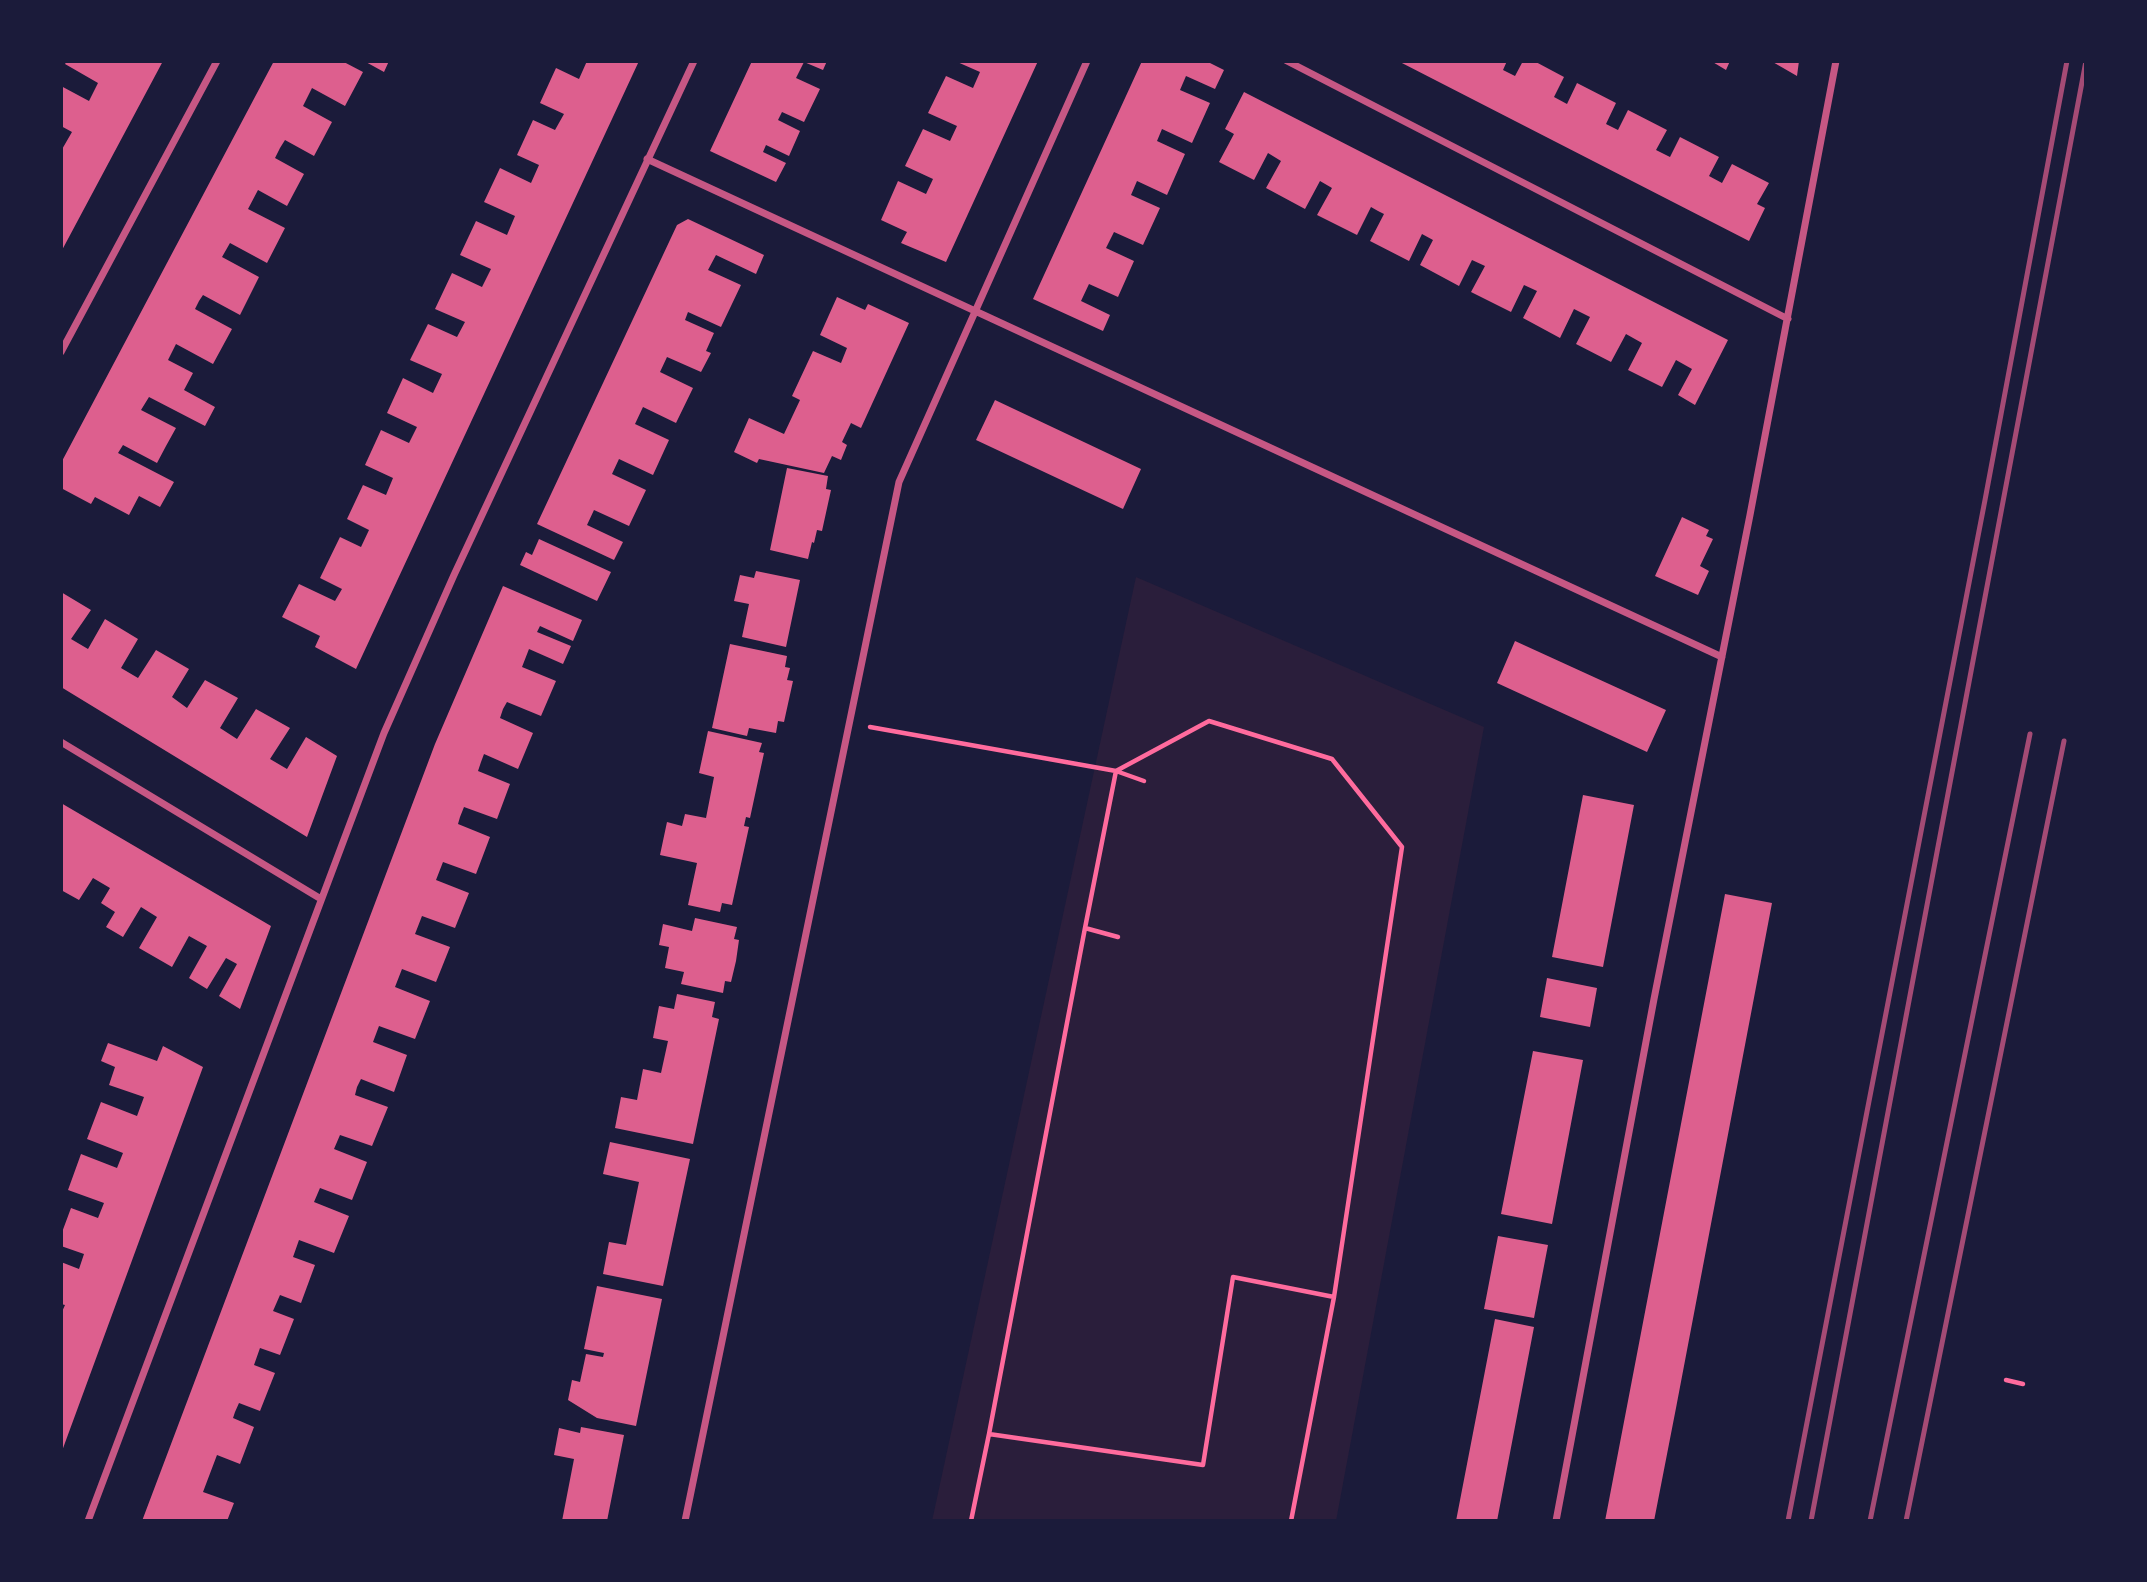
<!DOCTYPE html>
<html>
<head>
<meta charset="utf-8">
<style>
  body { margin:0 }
  #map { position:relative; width:2147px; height:1582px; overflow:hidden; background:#1b1b3a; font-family:Helvetica,sans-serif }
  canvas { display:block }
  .frame { position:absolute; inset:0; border:63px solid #1b1b3a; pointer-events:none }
</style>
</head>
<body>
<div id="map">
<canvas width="2147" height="1582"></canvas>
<div class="frame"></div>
</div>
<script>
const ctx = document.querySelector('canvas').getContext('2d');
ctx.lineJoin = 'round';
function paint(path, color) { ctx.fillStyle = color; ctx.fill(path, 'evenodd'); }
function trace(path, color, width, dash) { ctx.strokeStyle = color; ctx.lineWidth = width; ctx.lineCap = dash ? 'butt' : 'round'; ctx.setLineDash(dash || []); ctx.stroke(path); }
paint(new Path2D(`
  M 1136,577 L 1484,727 L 1336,1521 L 932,1521 Z`), '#2a1e3b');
paint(new Path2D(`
  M 67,61 L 163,61 L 61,252 L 61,151 L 72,132 L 61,126 L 61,86 L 89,101 L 98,83 L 65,64 Z
  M 274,61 L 342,61 L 363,72 L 345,106 L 312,88 L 303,106 L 332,122 L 314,156 L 285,140 L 280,148 L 275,158 L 304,174 L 287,206 L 258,190 L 248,209 L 285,228 L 267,263 L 230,243 L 222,257 L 259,277 L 240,315 L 203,295 L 199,301 L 195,309 L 232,329 L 213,364 L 176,344 L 168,360 L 193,373 L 184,390 L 215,407 L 205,426 L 149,397 L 141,410 L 176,428 L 166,446 L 157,463 L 123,445 L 118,453 L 174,482 L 160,507 L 139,496 L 129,515 L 95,497 L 91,504 L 61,488 L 61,463 Z
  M 364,61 L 389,61 L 384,72 Z
  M 587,61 L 639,61 L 356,669 L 315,647 L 320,636 L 282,617 L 299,584 L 335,601 L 342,589 L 320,578 L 340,537 L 361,547 L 369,530 L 347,519 L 363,485 L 386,495 L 393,478 L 365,465 L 381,430 L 409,443 L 417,427 L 387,413 L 403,378 L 433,393 L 442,374 L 410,360 L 428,324 L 457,337 L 465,322 L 435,309 L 452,273 L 482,287 L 491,269 L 460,255 L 476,221 L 507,235 L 515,216 L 484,202 L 500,168 L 531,183 L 539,165 L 517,155 L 533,120 L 555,130 L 564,114 L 540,103 L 556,68 L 579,79 Z
  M 752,61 L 827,61 L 823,70 L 804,62 L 796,78 L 820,89 L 804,122 L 782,112 L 778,120 L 800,131 L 789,156 L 766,145 L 763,152 L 786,163 L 776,182 L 710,151 Z
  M 955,61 L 1038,61 L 946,262 L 901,243 L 907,232 L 881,220 L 898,181 L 926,194 L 933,179 L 905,166 L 923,129 L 950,141 L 957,126 L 928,113 L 946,76 L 973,88 L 980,72 Z
  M 1142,61 L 1206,61 L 1224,70 L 1215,89 L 1186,76 L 1180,90 L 1210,103 L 1192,143 L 1162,129 L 1157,141 L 1185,154 L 1167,195 L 1137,181 L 1131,195 L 1160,208 L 1143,245 L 1114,232 L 1106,248 L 1134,261 L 1118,297 L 1089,284 L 1081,301 L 1110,315 L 1103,331 L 1033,299 Z
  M 1398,61 L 1507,61 L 1503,70 L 1515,76 L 1523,61 L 1534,61 L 1564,77 L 1554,97 L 1567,104 L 1577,83 L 1616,103 L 1606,124 L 1618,130 L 1628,110 L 1667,130 L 1656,150 L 1670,157 L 1680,137 L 1719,157 L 1709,176 L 1722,183 L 1732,164 L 1769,183 L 1757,204 L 1765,208 L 1749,241 Z
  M 1711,61 L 1730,61 L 1726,70 Z
  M 1771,61 L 1799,61 L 1797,76 Z
  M 1244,92 L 1728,340 L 1695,405 L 1678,395 L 1692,369 L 1676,360 L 1662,387 L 1628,370 L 1642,343 L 1626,334 L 1611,362 L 1576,344 L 1590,317 L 1574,309 L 1560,338 L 1523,318 L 1537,291 L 1524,285 L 1511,312 L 1471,292 L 1485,266 L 1472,260 L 1459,286 L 1420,265 L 1433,240 L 1422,234 L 1409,261 L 1370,241 L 1384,214 L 1378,211 L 1371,207 L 1357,235 L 1317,215 L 1332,188 L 1320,181 L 1305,209 L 1266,188 L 1281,161 L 1268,153 L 1254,180 L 1219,162 L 1234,134 L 1225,129 Z
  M 688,219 L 764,255 L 756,274 L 716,255 L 708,270 L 741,285 L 721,327 L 688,312 L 685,320 L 714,333 L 706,351 L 711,353 L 701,372 L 667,357 L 660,372 L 693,388 L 676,423 L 643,407 L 635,424 L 669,440 L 653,475 L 619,459 L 612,474 L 646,490 L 629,526 L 594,510 L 587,525 L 623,542 L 614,560 L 537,524 L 677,225 Z
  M 837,297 L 865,310 L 868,304 L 909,323 L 861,428 L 851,423 L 842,442 L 847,445 L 841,460 L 832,456 L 824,473 L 759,459 L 757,463 L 734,452 L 749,418 L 784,434 L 800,400 L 792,396 L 813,351 L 841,363 L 847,348 L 820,335 Z
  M 995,400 L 1141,469 L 1123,509 L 976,440 Z
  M 787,468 L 828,476 L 826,489 L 831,490 L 822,531 L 817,530 L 814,543 L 812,542 L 808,559 L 770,550 Z
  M 1682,517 L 1709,530 L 1706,536 L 1713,539 L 1700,566 L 1709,571 L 1698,595 L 1655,576 Z
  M 539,539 L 611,572 L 597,601 L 520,565 L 526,552 L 532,555 Z
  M 756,571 L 800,580 L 786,647 L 742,637 L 749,604 L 734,601 L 740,575 L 754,578 Z
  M 503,586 L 582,620 L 573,641 L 540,626 L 537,632 L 571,646 L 563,664 L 529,649 L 522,667 L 556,681 L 541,716 L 507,702 L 503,709 L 500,718 L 533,733 L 518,769 L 484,754 L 481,762 L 478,771 L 510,784 L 497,819 L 464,807 L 460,817 L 458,824 L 490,837 L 476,874 L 443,862 L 436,880 L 469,893 L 455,928 L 422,916 L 415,934 L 450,947 L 436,982 L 402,969 L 395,987 L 430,1001 L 415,1039 L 379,1026 L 373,1042 L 407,1055 L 394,1092 L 361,1079 L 357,1087 L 355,1095 L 388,1107 L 372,1146 L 340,1135 L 334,1149 L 367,1162 L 352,1200 L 320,1188 L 314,1202 L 349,1216 L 334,1253 L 299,1240 L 293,1257 L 315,1265 L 301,1303 L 280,1295 L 273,1311 L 294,1319 L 280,1355 L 260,1348 L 254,1365 L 275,1373 L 260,1411 L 239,1403 L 235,1412 L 233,1418 L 254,1427 L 240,1464 L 217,1455 L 203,1492 L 234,1503 L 227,1521 L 198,1521 L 193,1519 L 192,1521 L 142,1521 L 435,744 Z
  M 61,592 L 91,610 L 71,639 L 88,649 L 105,619 L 138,639 L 121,668 L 138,678 L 156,650 L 189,669 L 172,697 L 187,708 L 205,680 L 238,698 L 220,728 L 237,739 L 256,709 L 290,728 L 270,759 L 287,769 L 306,737 L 337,756 L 307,837 L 61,687 Z
  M 1515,641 L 1666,710 L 1647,752 L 1497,683 Z
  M 730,644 L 787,656 L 785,667 L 790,668 L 787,680 L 793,681 L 784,722 L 778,721 L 776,733 L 749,728 L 747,736 L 712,728 Z
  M 708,731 L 762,743 L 759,752 L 764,753 L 750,818 L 746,817 L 744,826 L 749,827 L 732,905 L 722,903 L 720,912 L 688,905 L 697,863 L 660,855 L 667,822 L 682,826 L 685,814 L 706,818 L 714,777 L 699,773 Z
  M 1583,795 L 1634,805 L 1603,967 L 1552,957 Z
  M 61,803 L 271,926 L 240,1009 L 219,996 L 237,964 L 226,958 L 207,989 L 189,978 L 207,946 L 189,936 L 172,967 L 139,948 L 157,917 L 141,907 L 123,937 L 106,927 L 115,912 L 101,903 L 110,888 L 93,878 L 79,900 L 61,890 Z
  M 1725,894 L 1772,903 L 1676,1408 L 1654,1521 L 1605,1521 Z
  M 695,918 L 737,927 L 734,939 L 739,940 L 736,961 L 731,982 L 725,981 L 723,993 L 681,984 L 684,972 L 665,968 L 669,947 L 659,945 L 663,924 L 692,931 Z
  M 1547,978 L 1597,988 L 1590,1027 L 1540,1017 Z
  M 677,994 L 715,1002 L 712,1017 L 719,1019 L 693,1144 L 615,1128 L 621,1097 L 637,1100 L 643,1069 L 661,1073 L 668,1041 L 653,1038 L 659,1006 L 674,1009 Z
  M 108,1043 L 157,1061 L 163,1046 L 203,1067 L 62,1451 L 61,1314 L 65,1305 L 61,1304 L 61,1262 L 79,1269 L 84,1254 L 61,1246 L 61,1235 L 71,1208 L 98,1218 L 104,1203 L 68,1190 L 81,1154 L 117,1168 L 123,1153 L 87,1139 L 101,1102 L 137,1116 L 144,1097 L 109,1085 L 115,1067 L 101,1061 Z
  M 1533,1051 L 1583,1060 L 1552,1224 L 1501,1214 Z
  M 610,1142 L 690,1159 L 663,1286 L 603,1274 L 609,1242 L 626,1245 L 639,1182 L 603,1174 Z
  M 1498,1236 L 1548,1245 L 1534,1318 L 1484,1309 Z
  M 597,1286 L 662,1299 L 636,1426 L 597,1418 L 568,1400 L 572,1380 L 580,1382 L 586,1354 L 603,1357 L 604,1353 L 584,1349 Z
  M 1495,1319 L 1534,1327 L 1497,1521 L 1456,1521 Z
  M 581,1427 L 624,1435 L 607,1521 L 562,1521 L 574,1459 L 554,1455 L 559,1428 L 580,1433 Z`), '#dd5f8e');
trace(new Path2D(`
  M 870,727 L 1116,771 L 1209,721 L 1332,759 L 1402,847 L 1334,1297 L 1291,1521
  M 1085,928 L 989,1434 L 1203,1465 L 1233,1277 L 1334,1297
  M 1118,937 L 1085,928 L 1116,771 L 1144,781
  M 2006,1380 L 2023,1384
  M 971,1521 L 989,1434`), '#ff6b9d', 4.5);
trace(new Path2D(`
  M 1287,61 L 1788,319
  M 647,159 L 1722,657
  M 61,352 L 217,61
  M 61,742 L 321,899
  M 88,1521 L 384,733 L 454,575 L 694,61
  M 685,1521 L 899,482 L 1087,61
  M 1556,1521 L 1654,999 L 1750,515 L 1836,61`), '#c65784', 7);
trace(new Path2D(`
  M 1788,1521 L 1985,500 L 2067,61
  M 1811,1521 L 2086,61
  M 1870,1521 L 2030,734
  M 1906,1521 L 2064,741`), '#a44b75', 5);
</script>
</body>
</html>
